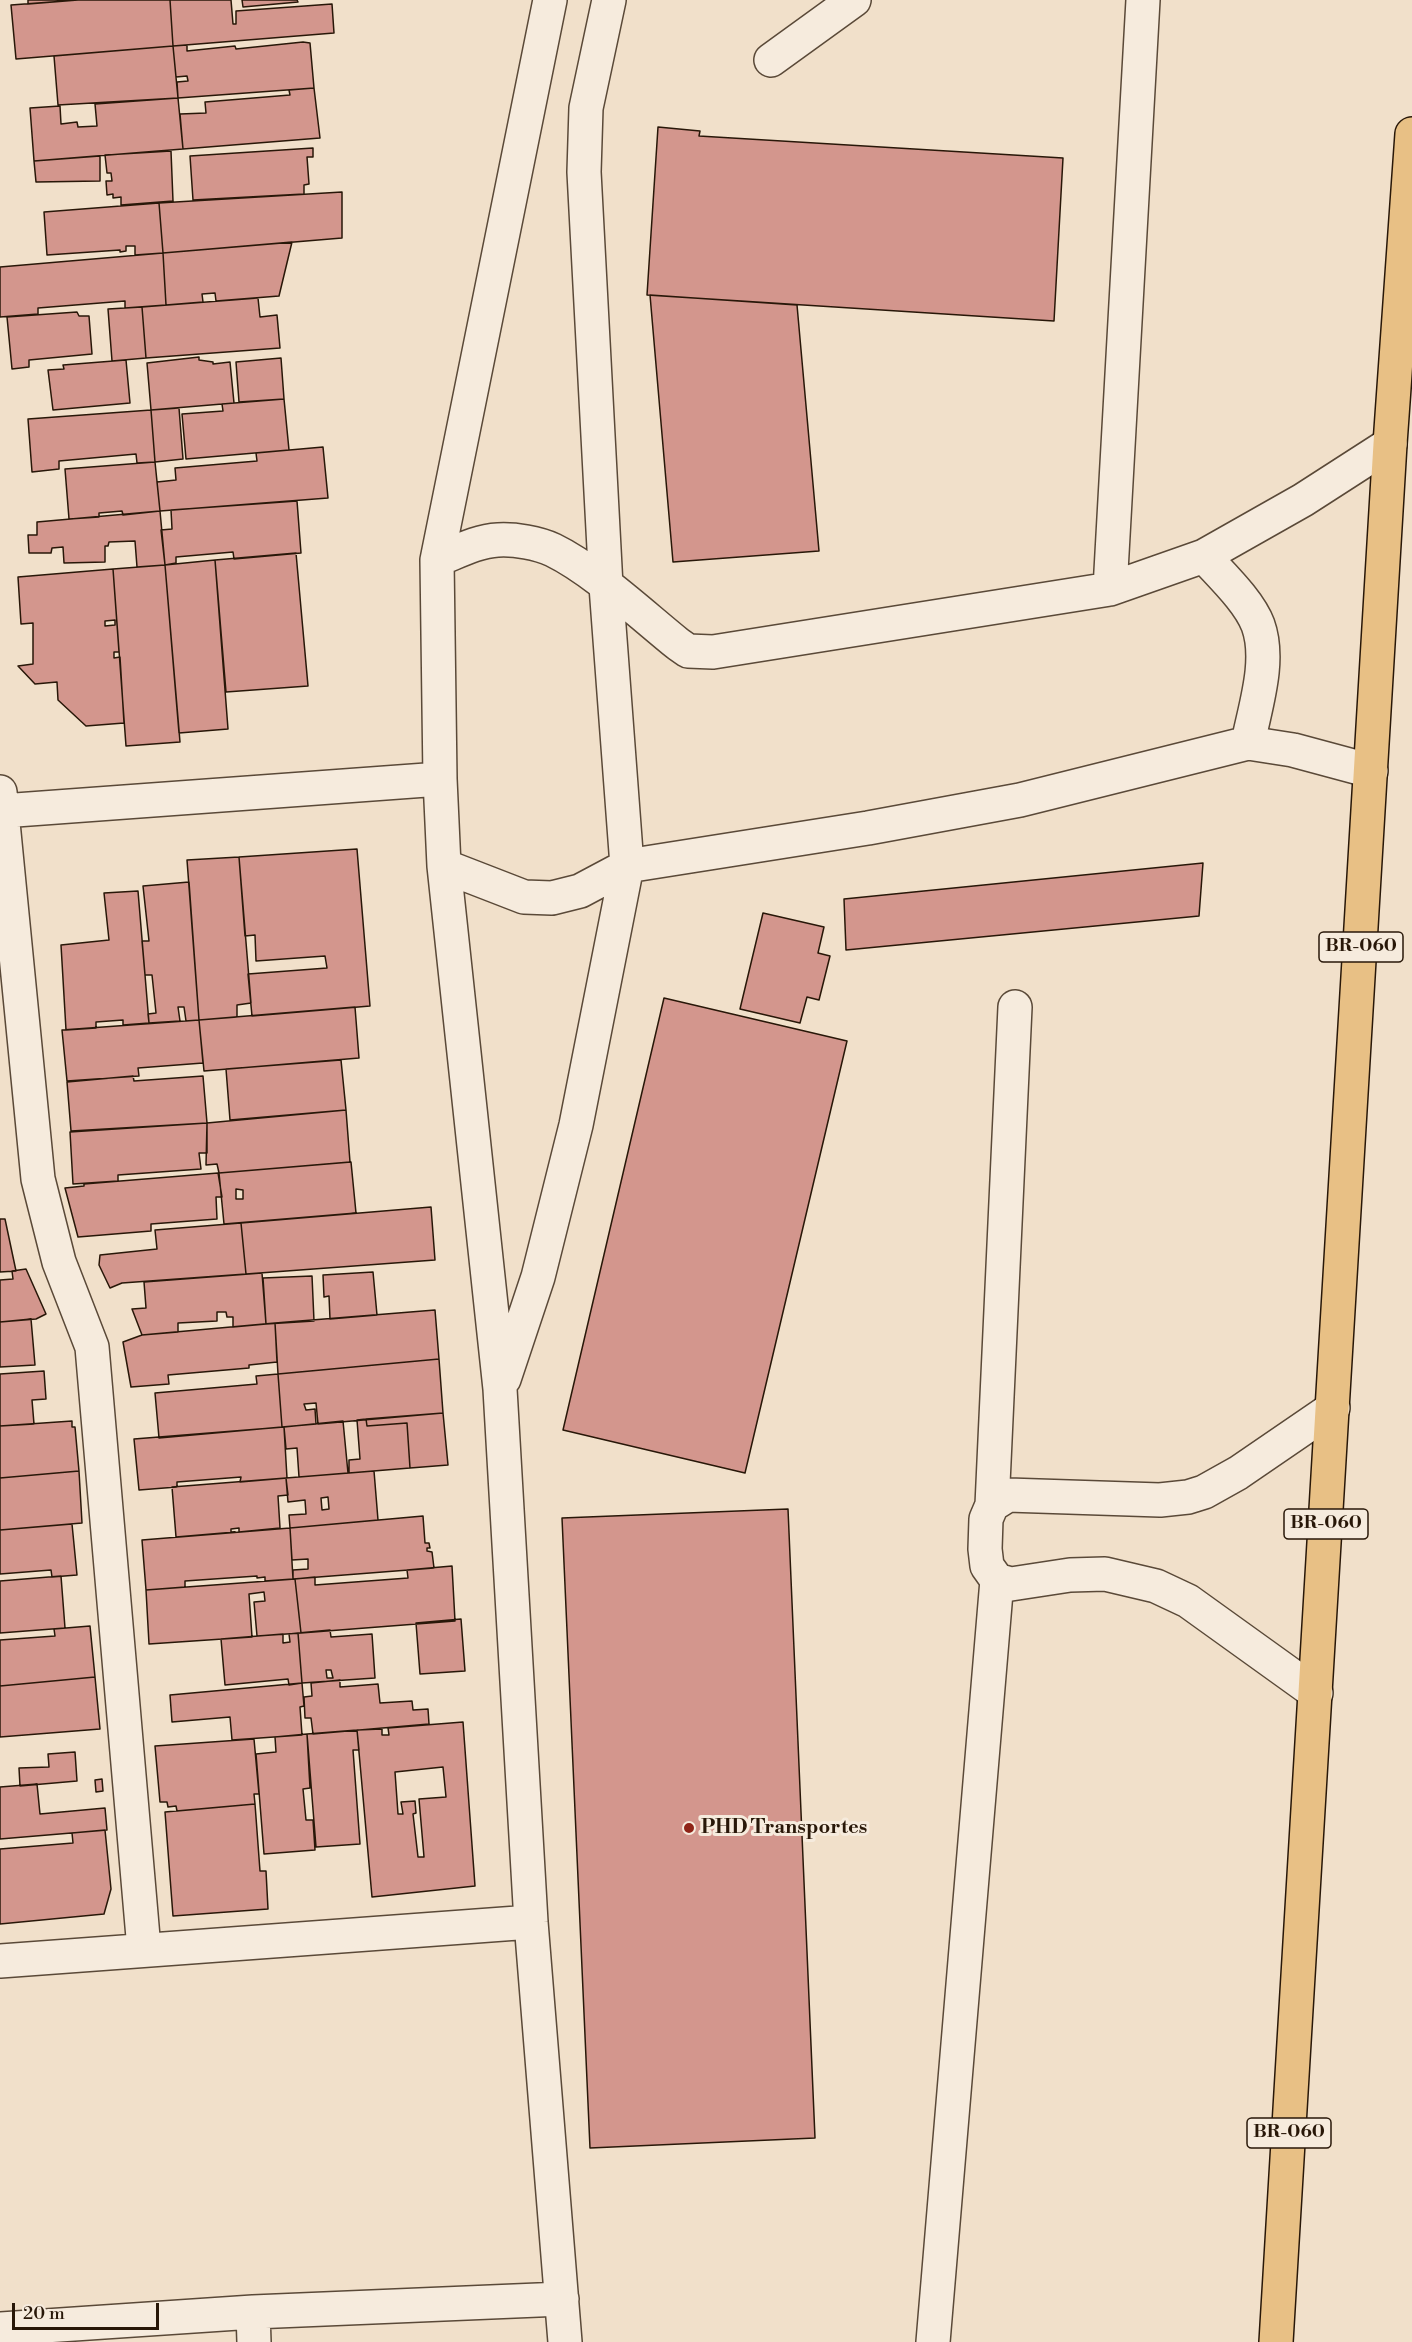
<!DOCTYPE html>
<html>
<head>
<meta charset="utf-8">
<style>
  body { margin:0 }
  #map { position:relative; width:1412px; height:2342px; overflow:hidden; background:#f1e0ca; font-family:"Libre Bodoni",serif }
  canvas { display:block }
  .scale { position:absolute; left:12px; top:2303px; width:147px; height:27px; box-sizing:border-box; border:3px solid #281708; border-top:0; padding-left:8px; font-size:18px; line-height:21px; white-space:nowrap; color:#281708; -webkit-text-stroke:4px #f6ebdd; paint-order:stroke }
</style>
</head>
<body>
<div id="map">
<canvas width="1412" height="2342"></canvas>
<div class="scale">20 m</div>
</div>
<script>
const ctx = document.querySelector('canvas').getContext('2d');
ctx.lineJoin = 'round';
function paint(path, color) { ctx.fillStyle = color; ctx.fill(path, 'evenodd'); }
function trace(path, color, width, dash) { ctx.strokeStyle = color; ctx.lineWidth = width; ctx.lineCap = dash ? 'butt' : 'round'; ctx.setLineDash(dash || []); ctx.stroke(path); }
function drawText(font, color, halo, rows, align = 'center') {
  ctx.font = font + ' "Libre Bodoni",serif'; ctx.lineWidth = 6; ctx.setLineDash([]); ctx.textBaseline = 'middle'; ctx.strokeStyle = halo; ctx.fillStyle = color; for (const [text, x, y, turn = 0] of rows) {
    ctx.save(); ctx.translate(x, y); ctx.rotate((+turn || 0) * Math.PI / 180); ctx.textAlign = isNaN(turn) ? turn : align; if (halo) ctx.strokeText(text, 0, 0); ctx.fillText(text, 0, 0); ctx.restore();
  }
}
const building = new Path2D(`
  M 28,0 L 78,0 L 28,4 Z
  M 78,0 L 170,0 L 173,46 L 16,59 L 11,5 Z
  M 170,0 L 231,0 L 233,24 L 236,24 L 236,11 L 332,4 L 334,33 L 173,46 Z
  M 242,0 L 297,0 L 298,2 L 243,7 Z
  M 303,42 L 310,43 L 314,88 L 178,98 L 177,82 L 188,81 L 187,76 L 176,77 L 173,46 L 187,45 L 187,51 L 235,46 L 236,49 Z
  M 173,46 L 178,98 L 58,105 L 54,56 Z
  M 314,88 L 320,138 L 183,149 L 180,114 L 206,113 L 205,102 L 290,95 L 289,90 Z
  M 178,98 L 183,149 L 34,161 L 30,108 L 60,106 L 61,124 L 77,122 L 78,127 L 97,126 L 95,104 Z
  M 658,127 L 700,131 L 699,136 L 1063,158 L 1054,321 L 647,295 Z
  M 313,148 L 313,157 L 307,157 L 309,184 L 304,185 L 304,194 L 193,200 L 190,156 Z
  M 171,151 L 173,201 L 121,205 L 121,197 L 113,198 L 113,194 L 107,195 L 106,181 L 112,181 L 111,173 L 107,173 L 105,155 Z
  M 100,156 L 100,181 L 36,182 L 34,161 Z
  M 342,192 L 342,238 L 163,253 L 159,203 Z
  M 159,203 L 163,253 L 135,255 L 135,246 L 126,246 L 126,251 L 120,252 L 120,250 L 47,255 L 44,212 Z
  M 292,242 L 279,296 L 216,301 L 215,293 L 202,294 L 203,302 L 166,305 L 163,253 Z
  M 163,253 L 166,305 L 125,308 L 125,301 L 38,308 L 38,314 L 0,317 L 0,267 Z
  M 650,295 L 797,305 L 819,551 L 673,562 Z
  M 258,298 L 260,317 L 277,315 L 280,348 L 146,358 L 142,307 Z
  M 142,307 L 146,358 L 112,361 L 108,309 Z
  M 77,312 L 79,316 L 89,316 L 92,354 L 29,360 L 29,367 L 12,369 L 7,317 Z
  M 199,357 L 199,360 L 213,362 L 213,364 L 230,362 L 234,403 L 151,410 L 147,363 Z
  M 281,358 L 284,399 L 239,402 L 236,362 Z
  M 126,360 L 130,403 L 53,410 L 48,370 L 64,369 L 63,365 Z
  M 284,399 L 289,450 L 186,459 L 182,414 L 223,411 L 222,404 Z
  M 179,408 L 183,459 L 155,462 L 151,410 Z
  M 151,410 L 155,462 L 137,463 L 136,454 L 59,461 L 59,469 L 32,472 L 28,419 Z
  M 323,447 L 328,498 L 160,511 L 157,482 L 176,480 L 175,468 L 257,461 L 256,453 Z
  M 155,462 L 160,511 L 123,515 L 122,511 L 99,513 L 99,517 L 69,519 L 65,469 Z
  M 297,501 L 301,553 L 234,559 L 233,552 L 176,557 L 176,563 L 165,565 L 161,530 L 172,529 L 171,510 Z
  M 160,511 L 165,565 L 137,567 L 135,541 L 109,542 L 108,546 L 105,546 L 105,562 L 64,563 L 63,547 L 52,548 L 51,553 L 29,553 L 28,535 L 37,535 L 37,522 Z
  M 296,553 L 308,686 L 226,692 L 215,560 Z
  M 215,560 L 228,729 L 179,733 L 165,565 Z
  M 165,565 L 180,742 L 126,746 L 113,569 Z
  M 113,569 L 119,652 L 114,652 L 114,658 L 120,657 L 124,723 L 86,726 L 58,700 L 57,682 L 35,684 L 18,666 L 33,664 L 33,623 L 21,624 L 18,577 ZM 115,620 L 115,625 L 105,626 L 105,621 Z
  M 357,849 L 370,1006 L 252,1016 L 248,974 L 327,968 L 325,956 L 256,961 L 255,935 L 245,936 L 239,857 Z
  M 239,857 L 251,1003 L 237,1005 L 237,1017 L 199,1020 L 187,860 Z
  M 1203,863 L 1199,916 L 846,950 L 844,899 Z
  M 189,882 L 199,1020 L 186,1021 L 184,1007 L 178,1007 L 180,1021 L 149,1023 L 148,1014 L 156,1013 L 152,975 L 145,975 L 142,941 L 149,941 L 143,886 Z
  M 138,891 L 149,1023 L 123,1025 L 123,1020 L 96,1022 L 96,1028 L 66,1030 L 61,945 L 109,940 L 104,893 Z
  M 763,913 L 824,927 L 818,953 L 830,956 L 819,1000 L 807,997 L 800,1023 L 740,1009 Z
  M 664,998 L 847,1041 L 745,1473 L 563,1430 Z
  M 355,1007 L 359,1058 L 204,1071 L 199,1020 Z
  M 199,1020 L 203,1063 L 138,1068 L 139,1076 L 67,1081 L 62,1030 Z
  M 341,1060 L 346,1110 L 230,1120 L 226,1069 Z
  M 133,1076 L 134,1081 L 203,1076 L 207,1123 L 71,1131 L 67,1082 Z
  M 346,1110 L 350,1162 L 219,1173 L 217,1164 L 206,1165 L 207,1123 Z
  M 207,1123 L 207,1153 L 199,1153 L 201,1169 L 118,1175 L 118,1181 L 73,1184 L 70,1132 Z
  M 351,1162 L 356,1213 L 224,1224 L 219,1173 ZM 236,1189 L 243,1190 L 243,1199 L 236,1199 Z
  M 218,1173 L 222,1197 L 216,1197 L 217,1219 L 151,1224 L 151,1231 L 78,1237 L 65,1188 L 84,1186 L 84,1184 Z
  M 431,1207 L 435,1260 L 246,1274 L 241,1223 Z
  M 0,1219 L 5,1219 L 16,1271 L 0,1272 Z
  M 241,1223 L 246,1274 L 122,1283 L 110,1288 L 99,1265 L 100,1255 L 157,1249 L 155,1230 Z
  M 26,1269 L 46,1314 L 36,1319 L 0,1322 L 0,1280 L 13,1279 L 12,1271 Z
  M 373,1272 L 377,1315 L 330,1319 L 329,1296 L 324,1297 L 323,1275 Z
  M 262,1273 L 266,1324 L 233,1327 L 233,1317 L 227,1317 L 226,1312 L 217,1312 L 217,1321 L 178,1323 L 178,1332 L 142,1335 L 132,1309 L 146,1308 L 144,1282 Z
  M 312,1276 L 314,1321 L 266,1324 L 263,1278 Z
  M 435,1310 L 439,1359 L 278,1374 L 275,1323 Z
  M 31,1319 L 35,1365 L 0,1367 L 0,1322 Z
  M 275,1323 L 277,1362 L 249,1365 L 249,1368 L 168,1375 L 169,1384 L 131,1387 L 123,1342 L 142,1335 Z
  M 439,1359 L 443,1413 L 318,1424 L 316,1403 L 304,1404 L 306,1410 L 315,1409 L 316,1424 L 282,1427 L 278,1374 Z
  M 44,1371 L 46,1399 L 32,1400 L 34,1424 L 0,1426 L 0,1374 Z
  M 278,1374 L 282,1427 L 159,1438 L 155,1393 L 257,1384 L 256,1376 Z
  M 443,1413 L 448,1465 L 410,1468 L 407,1423 L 367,1426 L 366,1419 Z
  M 366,1419 L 367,1426 L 407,1423 L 410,1468 L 349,1473 L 349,1460 L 360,1459 L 357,1420 Z
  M 72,1421 L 72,1427 L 75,1427 L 79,1471 L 0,1478 L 0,1426 Z
  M 343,1421 L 348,1473 L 299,1477 L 297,1448 L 286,1449 L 284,1427 Z
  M 284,1427 L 287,1478 L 240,1482 L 241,1477 L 177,1482 L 177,1487 L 139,1490 L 134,1439 Z
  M 79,1471 L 82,1523 L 0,1530 L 0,1478 Z
  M 374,1471 L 378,1520 L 290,1528 L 289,1515 L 306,1514 L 305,1500 L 288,1502 L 286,1478 ZM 328,1497 L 329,1509 L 322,1510 L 321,1498 Z
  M 286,1478 L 288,1495 L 278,1496 L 280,1528 L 239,1532 L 239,1528 L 231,1529 L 231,1532 L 235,1532 L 176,1537 L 172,1487 Z
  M 788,1509 L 815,2138 L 590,2148 L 562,1518 Z
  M 423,1516 L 425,1543 L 429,1543 L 430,1548 L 427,1548 L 427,1551 L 432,1552 L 434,1568 L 293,1579 L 293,1570 L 308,1569 L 308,1559 L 292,1560 L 290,1528 Z
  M 72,1524 L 77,1575 L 52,1577 L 51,1570 L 0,1574 L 0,1530 Z
  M 290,1528 L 293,1579 L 265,1581 L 265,1577 L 257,1578 L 257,1576 L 185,1581 L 185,1587 L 146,1590 L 142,1540 Z
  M 452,1566 L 455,1621 L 301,1633 L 295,1579 L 315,1577 L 315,1585 L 408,1578 L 407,1570 Z
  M 61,1576 L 65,1628 L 0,1633 L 0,1581 Z
  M 295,1579 L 301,1633 L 257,1636 L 254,1602 L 265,1601 L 264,1592 L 249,1594 L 252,1637 L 149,1644 L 146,1590 Z
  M 461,1619 L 465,1671 L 420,1674 L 416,1623 Z
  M 90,1626 L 95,1677 L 0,1686 L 0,1640 L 55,1636 L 54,1629 Z
  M 330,1630 L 331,1637 L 372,1634 L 375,1678 L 302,1683 L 298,1633 ZM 326,1670 L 331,1670 L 333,1678 L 327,1678 Z
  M 298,1633 L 302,1683 L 289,1685 L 288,1679 L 225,1685 L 221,1639 L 283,1634 L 283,1643 L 290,1642 L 289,1634 Z
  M 95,1677 L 100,1729 L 0,1737 L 0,1686 Z
  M 340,1680 L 340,1687 L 378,1684 L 380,1703 L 412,1701 L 413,1710 L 428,1709 L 429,1724 L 313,1734 L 311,1718 L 305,1718 L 304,1697 L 312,1696 L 311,1683 Z
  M 302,1683 L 304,1706 L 300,1707 L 302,1735 L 232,1740 L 230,1717 L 172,1722 L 170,1695 Z
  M 463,1722 L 475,1886 L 372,1897 L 357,1730 L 382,1729 L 382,1735 L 389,1735 L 388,1728 ZM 443,1767 L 446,1797 L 419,1799 L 424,1857 L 418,1857 L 413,1814 L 416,1813 L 415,1801 L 401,1802 L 403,1814 L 398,1814 L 395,1772 Z
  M 357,1730 L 359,1750 L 353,1750 L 360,1844 L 316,1847 L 307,1734 Z
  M 307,1734 L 310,1788 L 303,1789 L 306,1820 L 313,1820 L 315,1850 L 264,1854 L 256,1754 L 276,1752 L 275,1737 Z
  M 254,1739 L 259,1794 L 254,1794 L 255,1804 L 177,1811 L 176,1806 L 168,1807 L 167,1802 L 160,1802 L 155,1746 Z
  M 75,1752 L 77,1781 L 20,1786 L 19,1768 L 49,1767 L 48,1754 Z
  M 102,1779 L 103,1791 L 96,1792 L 95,1780 Z
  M 37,1784 L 40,1814 L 105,1808 L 107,1830 L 0,1839 L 0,1787 Z
  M 255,1804 L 260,1871 L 266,1871 L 268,1909 L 173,1916 L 165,1812 Z
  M 105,1830 L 111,1889 L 104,1914 L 0,1924 L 0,1849 L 73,1843 L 72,1833 Z`);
paint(building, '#d3968d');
trace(building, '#281708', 1.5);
const minor = new Path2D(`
  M 550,0 L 437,560 L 440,779 L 444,866 L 500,1389 L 531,1922 L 565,2342
  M 771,60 L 854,0
  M 1204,556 C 1221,575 1249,601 1258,625 C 1271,661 1255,707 1248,743
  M 437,560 C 457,552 477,541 498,540 C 515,539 538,543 553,550 C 594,570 642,615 678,644 L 688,651 L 713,652 L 1110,589 L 1204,556 L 1303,500 L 1390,444
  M 1110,589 L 1143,0
  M 0,792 L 38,1179 L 59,1262 L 92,1347 L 144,1949
  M 2,811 L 440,779
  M 444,866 L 524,897 L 552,898 L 580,891 L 627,866 L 868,828 L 1020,800 L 1248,743 L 1293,750 L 1371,771
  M 504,1379 L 538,1277 L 576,1125 L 627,866 L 606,586 L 584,172 L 586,108 L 609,0
  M 992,1505 L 1015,1007
  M 1316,1693 L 1188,1601 L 1156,1586 L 1105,1574 L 1070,1575 L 1011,1584 L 997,1580 L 987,1566 L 985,1549 L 986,1519 L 992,1505 L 1008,1495 L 1160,1500 L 1188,1497 L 1204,1492 L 1238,1473 L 1333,1408
  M 0,1961 L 531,1922
  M 253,2312 L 254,2342
  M 0,2329 L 253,2312 L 562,2299
  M 933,2342 L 997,1580`);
const highway = new Path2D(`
  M 1276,2342 L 1390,444 L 1412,134`);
trace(minor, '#5a4938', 36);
trace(highway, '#281708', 36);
trace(minor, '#f6ebdd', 33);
trace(highway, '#e8c085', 33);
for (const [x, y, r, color] of [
  [689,1828,6,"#8f2418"]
]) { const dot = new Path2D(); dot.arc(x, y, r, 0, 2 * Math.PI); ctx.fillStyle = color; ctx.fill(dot); trace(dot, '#f6ebdd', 2); }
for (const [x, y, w] of [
  [1361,947,84],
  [1326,1524,84],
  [1289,2133,84]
]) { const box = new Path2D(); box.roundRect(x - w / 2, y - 15, w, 30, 4.5); ctx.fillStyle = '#f6ebdd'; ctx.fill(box); trace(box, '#281708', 1.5); }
drawText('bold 18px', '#281708', null, [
  ["BR-060",1361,947],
  ["BR-060",1326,1524],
  ["BR-060",1289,2133]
]);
drawText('bold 20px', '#281708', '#f6ebdd', [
  ["PHD Transportes",701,1828]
], 'left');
</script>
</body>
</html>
